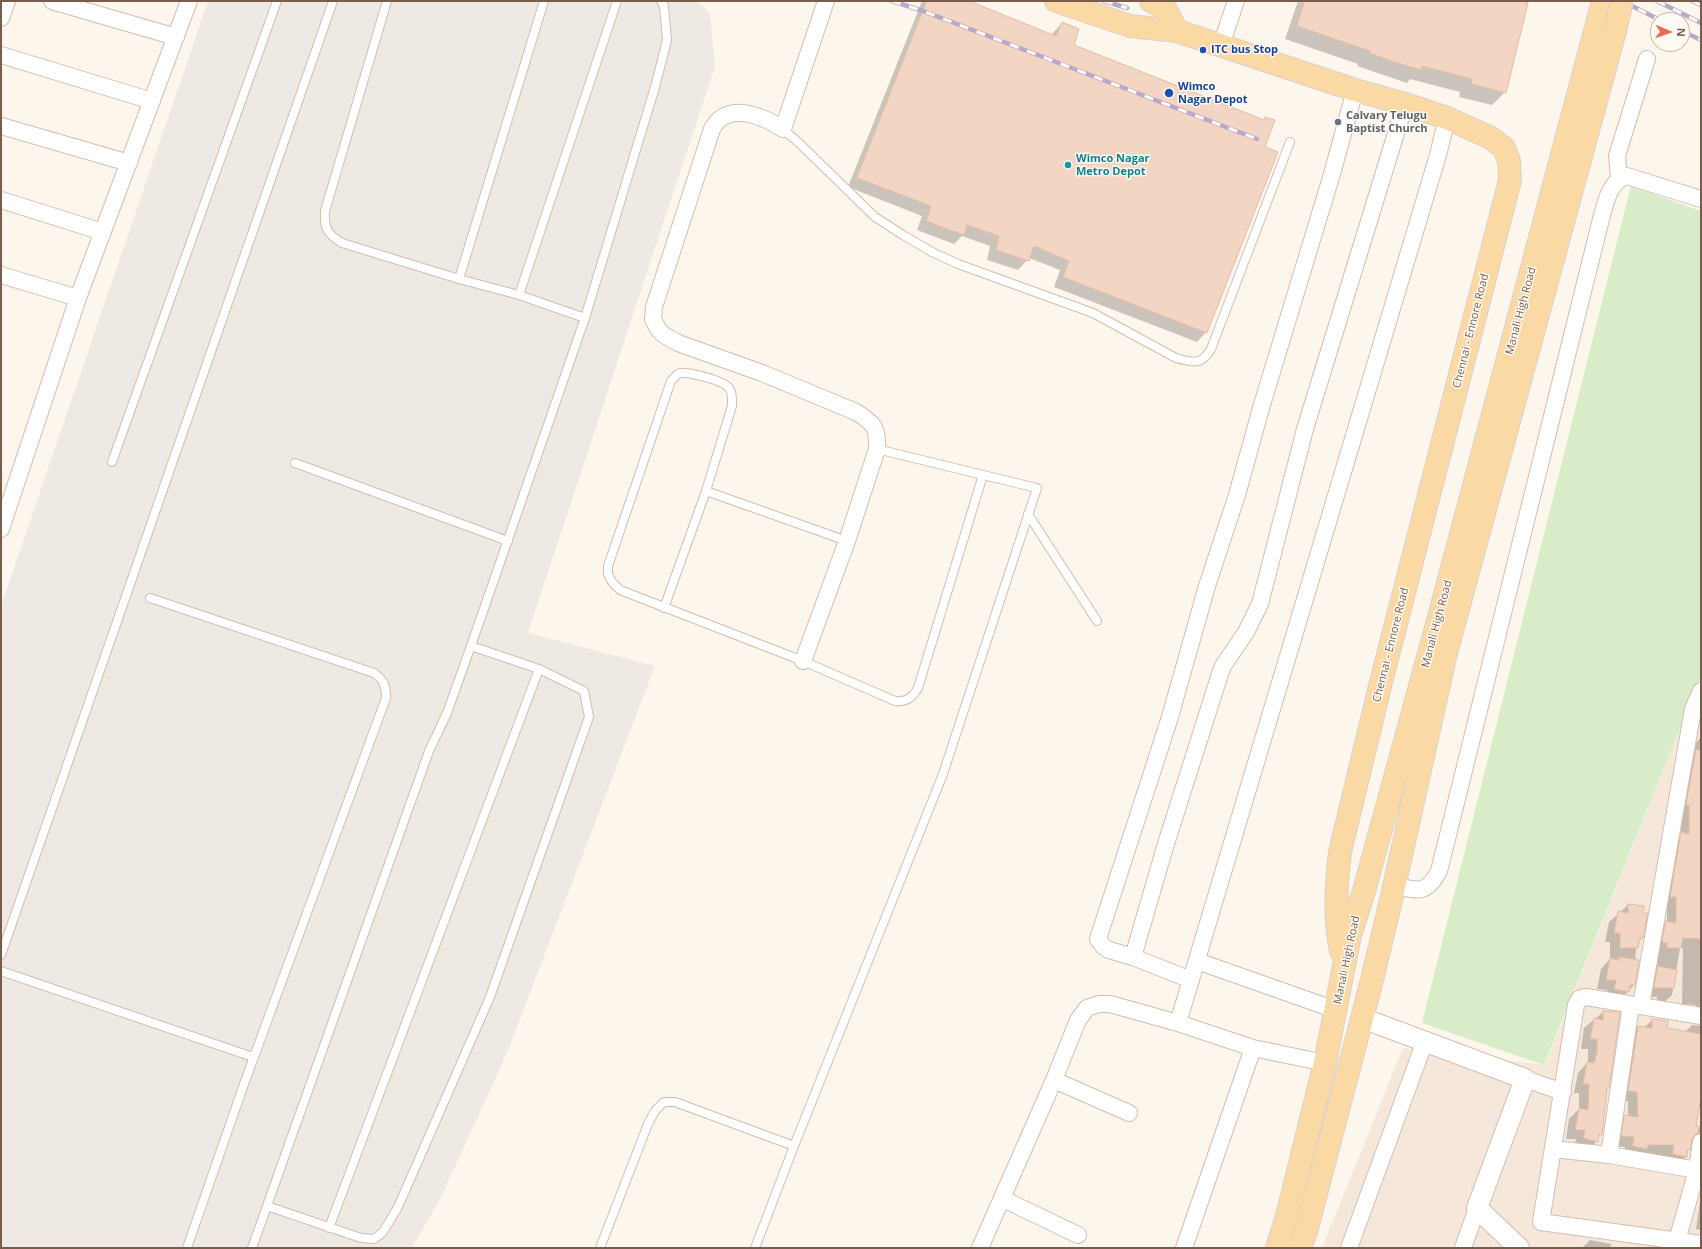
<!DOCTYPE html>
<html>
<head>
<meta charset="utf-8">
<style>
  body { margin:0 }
  #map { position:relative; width:1702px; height:1249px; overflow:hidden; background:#fdf6ec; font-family:"Open Sans",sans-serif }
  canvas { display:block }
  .frame { position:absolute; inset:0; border:2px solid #7a5c4d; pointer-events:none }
  .north { position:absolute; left:1650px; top:12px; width:40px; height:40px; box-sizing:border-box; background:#fffaf3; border:1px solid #cabbb1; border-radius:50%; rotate:92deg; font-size:11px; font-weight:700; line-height:16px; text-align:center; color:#7a5c4d }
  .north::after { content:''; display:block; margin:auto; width:14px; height:18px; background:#e76f51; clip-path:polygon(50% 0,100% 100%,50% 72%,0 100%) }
</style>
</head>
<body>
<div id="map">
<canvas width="1702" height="1249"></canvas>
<div class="frame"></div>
<div class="north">N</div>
</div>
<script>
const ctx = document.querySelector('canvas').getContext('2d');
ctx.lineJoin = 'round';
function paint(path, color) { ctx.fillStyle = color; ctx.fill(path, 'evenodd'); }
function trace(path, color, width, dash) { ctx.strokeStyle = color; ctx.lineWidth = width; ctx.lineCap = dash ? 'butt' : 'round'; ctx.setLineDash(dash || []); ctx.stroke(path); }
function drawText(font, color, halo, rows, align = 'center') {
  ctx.font = font + ' "Open Sans",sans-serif'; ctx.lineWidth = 3; ctx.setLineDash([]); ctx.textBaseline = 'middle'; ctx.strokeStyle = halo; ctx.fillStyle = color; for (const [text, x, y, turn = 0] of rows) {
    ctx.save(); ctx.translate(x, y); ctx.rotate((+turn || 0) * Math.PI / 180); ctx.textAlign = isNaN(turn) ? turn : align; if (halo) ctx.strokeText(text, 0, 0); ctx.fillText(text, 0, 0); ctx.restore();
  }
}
paint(new Path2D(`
  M 1701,676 L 1701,1248 L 1322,1248 L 1403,1048 L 1545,1065 Z`), '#f5e8da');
paint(new Path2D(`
  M 208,1 L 697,1 L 710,13 L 715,66 L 528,633 L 655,666 L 507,1053 L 440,1199 L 412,1248 L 1,1248 L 1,606 Z`), '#efe9e4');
paint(new Path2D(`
  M 1631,186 L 1701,211 L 1701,676 L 1544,1065 L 1422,1023 Z`), '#d8ecc9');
paint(new Path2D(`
  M 922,1 L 966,1 L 1051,35 L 1062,23 L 1073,46 L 1263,121 L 1266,118 L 1264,147 L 1206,332 L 1197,342 L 1054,287 L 1060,270 L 1029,258 L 1018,270 L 987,260 L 990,246 L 962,236 L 954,244 L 917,230 L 922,216 L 848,187 Z
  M 1298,1 L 1517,1 L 1505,92 L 1492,105 L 1459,97 L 1460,92 L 1410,79 L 1407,83 L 1357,66 L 1358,64 L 1285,39 Z
  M 1701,737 L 1701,869 L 1668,866 L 1672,842 L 1681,834 L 1681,814 L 1689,750 Z
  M 1675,874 L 1701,879 L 1701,1015 L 1693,1013 L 1696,1005 L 1682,1004 L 1683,948 L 1680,948 L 1672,995 L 1662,1004 L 1657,1004 L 1657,997 L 1645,997 L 1648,977 L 1658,968 L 1656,932 L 1667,922 L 1667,906 L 1661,906 L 1665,884 Z
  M 1628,905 L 1642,913 L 1642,938 L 1638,942 L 1636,948 L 1634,985 L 1619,1001 L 1605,998 L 1607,990 L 1597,989 L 1601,969 L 1610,959 L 1610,942 L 1605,942 L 1609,922 Z
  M 1603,1012 L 1608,1088 L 1606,1090 L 1601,1134 L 1597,1138 L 1597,1141 L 1587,1151 L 1574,1148 L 1576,1139 L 1566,1139 L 1569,1119 L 1579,1109 L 1579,1093 L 1574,1093 L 1578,1073 L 1588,1062 L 1588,1049 L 1581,1049 L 1584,1028 Z
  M 1652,1020 L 1666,1029 L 1685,1032 L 1692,1025 L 1701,1026 L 1701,1091 L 1695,1126 L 1701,1127 L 1701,1162 L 1697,1144 L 1691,1142 L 1686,1157 L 1676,1166 L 1662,1163 L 1665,1155 L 1623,1155 L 1625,1147 L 1612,1146 L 1615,1126 L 1625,1116 L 1628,1117 L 1628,1101 L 1619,1100 L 1628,1036 L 1638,1027 L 1644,1028 Z
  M 1701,1196 L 1701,1230 L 1696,1229 Z
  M 1590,1240 L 1611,1244 L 1610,1248 L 1582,1248 Z`), '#0003');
const building = new Path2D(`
  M 927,1 L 969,1 L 1056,36 L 1062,22 L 1079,29 L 1074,45 L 1264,120 L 1265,117 L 1275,120 L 1265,147 L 1278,152 L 1207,333 L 1063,277 L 1069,261 L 1034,246 L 1029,261 L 996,250 L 999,236 L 967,225 L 964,235 L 926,221 L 931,206 L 857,178 Z
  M 1305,1 L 1521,1 L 1528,3 L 1506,93 L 1471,84 L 1472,79 L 1422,66 L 1421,70 L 1394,62 L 1369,53 L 1370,51 L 1297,26 Z
  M 1696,750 L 1701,750 L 1701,939 L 1683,938 L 1681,948 L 1667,948 L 1667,943 L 1663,943 L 1662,940 L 1666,921 L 1676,923 L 1676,897 L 1670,897 L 1681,832 L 1689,834 L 1689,805 L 1686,805 Z
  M 1628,904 L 1644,906 L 1643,913 L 1648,913 L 1643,938 L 1640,938 L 1638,948 L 1620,948 L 1620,933 L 1614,933 L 1618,911 L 1628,913 Z
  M 1619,957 L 1639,960 L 1635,985 L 1630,985 L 1629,992 L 1614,989 L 1616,980 L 1606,980 L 1610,958 L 1619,960 Z
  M 1658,966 L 1677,970 L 1674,988 L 1654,988 Z
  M 1603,1011 L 1620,1012 L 1609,1088 L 1607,1088 L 1602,1135 L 1599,1134 L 1598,1142 L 1583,1138 L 1585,1130 L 1575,1130 L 1579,1108 L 1588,1110 L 1589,1084 L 1583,1084 L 1587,1062 L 1594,1063 L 1597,1052 L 1597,1039 L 1590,1039 L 1594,1018 L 1603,1020 Z
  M 1652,1019 L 1668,1021 L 1667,1028 L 1701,1034 L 1701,1097 L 1696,1126 L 1699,1126 L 1698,1133 L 1694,1136 L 1692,1140 L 1690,1150 L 1687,1150 L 1687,1157 L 1672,1154 L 1674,1145 L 1648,1145 L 1647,1149 L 1632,1146 L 1634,1137 L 1621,1136 L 1624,1115 L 1638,1117 L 1637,1092 L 1628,1091 L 1638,1026 L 1652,1028 Z`);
paint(building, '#f3d5c3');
trace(building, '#e6bba3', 1);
const service = new Path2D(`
  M 387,1 L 325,211 C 324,228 327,234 342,243 L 459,279 L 519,295 L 585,318
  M 783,129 L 799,143 L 875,217 L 903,235 L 932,252 L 958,264 L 1093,313 L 1176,358 C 1193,363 1202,365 1211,349 L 1290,142
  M 459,279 L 544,1
  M 519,295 L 617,1
  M 112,462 L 277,1
  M 295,463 L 508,541
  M 706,491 L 732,406 C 732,400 733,393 729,388 C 724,381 686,370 678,374 C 675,376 673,379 671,381 L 608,566 L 608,574 L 612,582 L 620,590 L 803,661 L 895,701 C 907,702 912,698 918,688 L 983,475 L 877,449
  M 1028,514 L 1097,621
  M 150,598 L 374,673 C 384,680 386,686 386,698 L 244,1084 L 187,1248
  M 664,608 L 706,491 L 847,541
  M 1,955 L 333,1
  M 1,971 L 253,1057
  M 267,1206 L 361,1238 L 374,1239 L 383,1232 L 398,1207 L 490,997 L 589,717 L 584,691 L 539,669 L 471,646
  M 329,1228 L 539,669
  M 252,1248 L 429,751 L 447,713 L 471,646 L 585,318 L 655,87 L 667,40 L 664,6 L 661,1
  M 600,1248 L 648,1124 L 655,1111 L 664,1102 L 675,1102 L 794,1146
  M 755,1248 L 794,1146 L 943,774 L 1037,488 L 983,475`);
const minor = new Path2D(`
  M 52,1 L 176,37
  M 1,18 L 7,1
  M 1221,45 L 1236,1
  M 1,55 L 152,101
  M 1,126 L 129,163
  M 1619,178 L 1617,156 L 1647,59
  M 1,200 L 103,232
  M 1,275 L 78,298
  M 1,529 L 78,298 L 189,1
  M 803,661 L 847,541 L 877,449 C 878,428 874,423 856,412 L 762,373 L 678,343 L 664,335 L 658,329 L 653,319 L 654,307 L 712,129 C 714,126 717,121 720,119 C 738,105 766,118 783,129 L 826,1
  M 1394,885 C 1418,891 1426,895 1439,871 L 1600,223 C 1605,206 1608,181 1627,176 L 1701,199
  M 1133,957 L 1165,847 L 1220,674 L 1223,666 L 1246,632 L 1260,604 L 1305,429 L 1405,104
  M 1197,961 L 1336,1010
  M 1191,980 L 1133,957 L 1109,950 L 1103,946 L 1098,939 L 1170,717 L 1207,586 L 1237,495 L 1261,408 L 1332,174 L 1355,90
  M 1641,1006 L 1693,709 L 1701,691
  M 1701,1016 L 1586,997 L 1579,999 L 1576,1005 L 1541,1222 L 1701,1244
  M 1178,1023 L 1438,155 L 1447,118
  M 1525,1079 L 1563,1092
  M 1054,1080 L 1129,1113
  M 1553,1149 L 1609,1155 L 1697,1170
  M 1609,1155 L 1631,1005
  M 1003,1199 L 1078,1235
  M 980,1248 L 1054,1080 L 1078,1020 L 1087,1008 L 1099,1004 L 1110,1004 L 1178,1023 L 1253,1048 L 1325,1063
  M 1184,1248 L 1253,1048
  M 1349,1248 L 1425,1041
  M 1463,1248 L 1477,1208
  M 1675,1248 L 1697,1170 L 1701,1142`);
const tertiary = new Path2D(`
  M 1362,1018 L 1525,1079 L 1477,1208 L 1519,1248`);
const primary = new Path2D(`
  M 1056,1 L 1130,26 L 1177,31
  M 1151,1 L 1165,8 L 1177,31 L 1355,90 L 1405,104 L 1447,118 L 1491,138 L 1504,148 L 1509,161 L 1510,180 L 1381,682 L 1340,852 C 1336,884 1334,920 1341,951
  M 1277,1248 L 1287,1216 L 1325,1063 L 1350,935 L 1364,891 L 1439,617 L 1603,1
  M 1300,1248 L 1306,1232 L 1371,984 L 1392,896 L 1446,653 L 1615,31`);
trace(service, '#d1beb0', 10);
trace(minor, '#d1beb0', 18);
trace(tertiary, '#d1beb0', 22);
trace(primary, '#dad1cd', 24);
trace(service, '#fff', 8);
trace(minor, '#fff', 16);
trace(tertiary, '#fff', 20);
trace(primary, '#fbd9a5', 22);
const rail = new Path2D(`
  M 892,1 L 923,11 L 1257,139
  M 1104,1 L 1127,8
  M 1622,1 L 1660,20
  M 1657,1 L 1701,23
  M 1692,1 L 1701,5
  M 1682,31 L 1701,40`);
trace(rail, '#b9a8c9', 4.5);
trace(rail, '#fffaf3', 3, [9]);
const primaryBridge = new Path2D(`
  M 1615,31 L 1622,1`);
trace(primaryBridge, '#dad1cd', 24, []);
trace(primaryBridge, '#fbd9a5', 22);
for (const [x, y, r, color] of [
  [1203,50,4,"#1a4fb4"],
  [1169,93,5,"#1a4fb4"],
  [1338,122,4,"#6b7280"],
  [1068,165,4,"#0f9aa8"]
]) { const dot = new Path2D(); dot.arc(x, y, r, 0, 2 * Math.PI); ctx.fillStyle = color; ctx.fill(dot); trace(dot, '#fffaf3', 1.5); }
drawText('bold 11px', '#164399', '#fffaf3', [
  ["ITC bus Stop",1211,50],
  ["Wimco",1178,87],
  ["Nagar Depot",1178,100]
], 'left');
drawText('bold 11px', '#5b616d', '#fffaf3', [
  ["Calvary Telugu",1346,116],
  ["Baptist Church",1346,129]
], 'left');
drawText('bold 11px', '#0d838f', '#fffaf3', [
  ["Wimco Nagar",1076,159],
  ["Metro Depot",1076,172]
], 'left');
drawText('11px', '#7a5c4d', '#fffaf3', [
  ["Manali High Road",1521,311,-75],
  ["Chennai - Ennore Road",1471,331,-76],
  ["Manali High Road",1437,624,-75],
  ["Chennai - Ennore Road",1391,645,-76],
  ["Manali High Road",1347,960,-78]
]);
</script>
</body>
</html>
